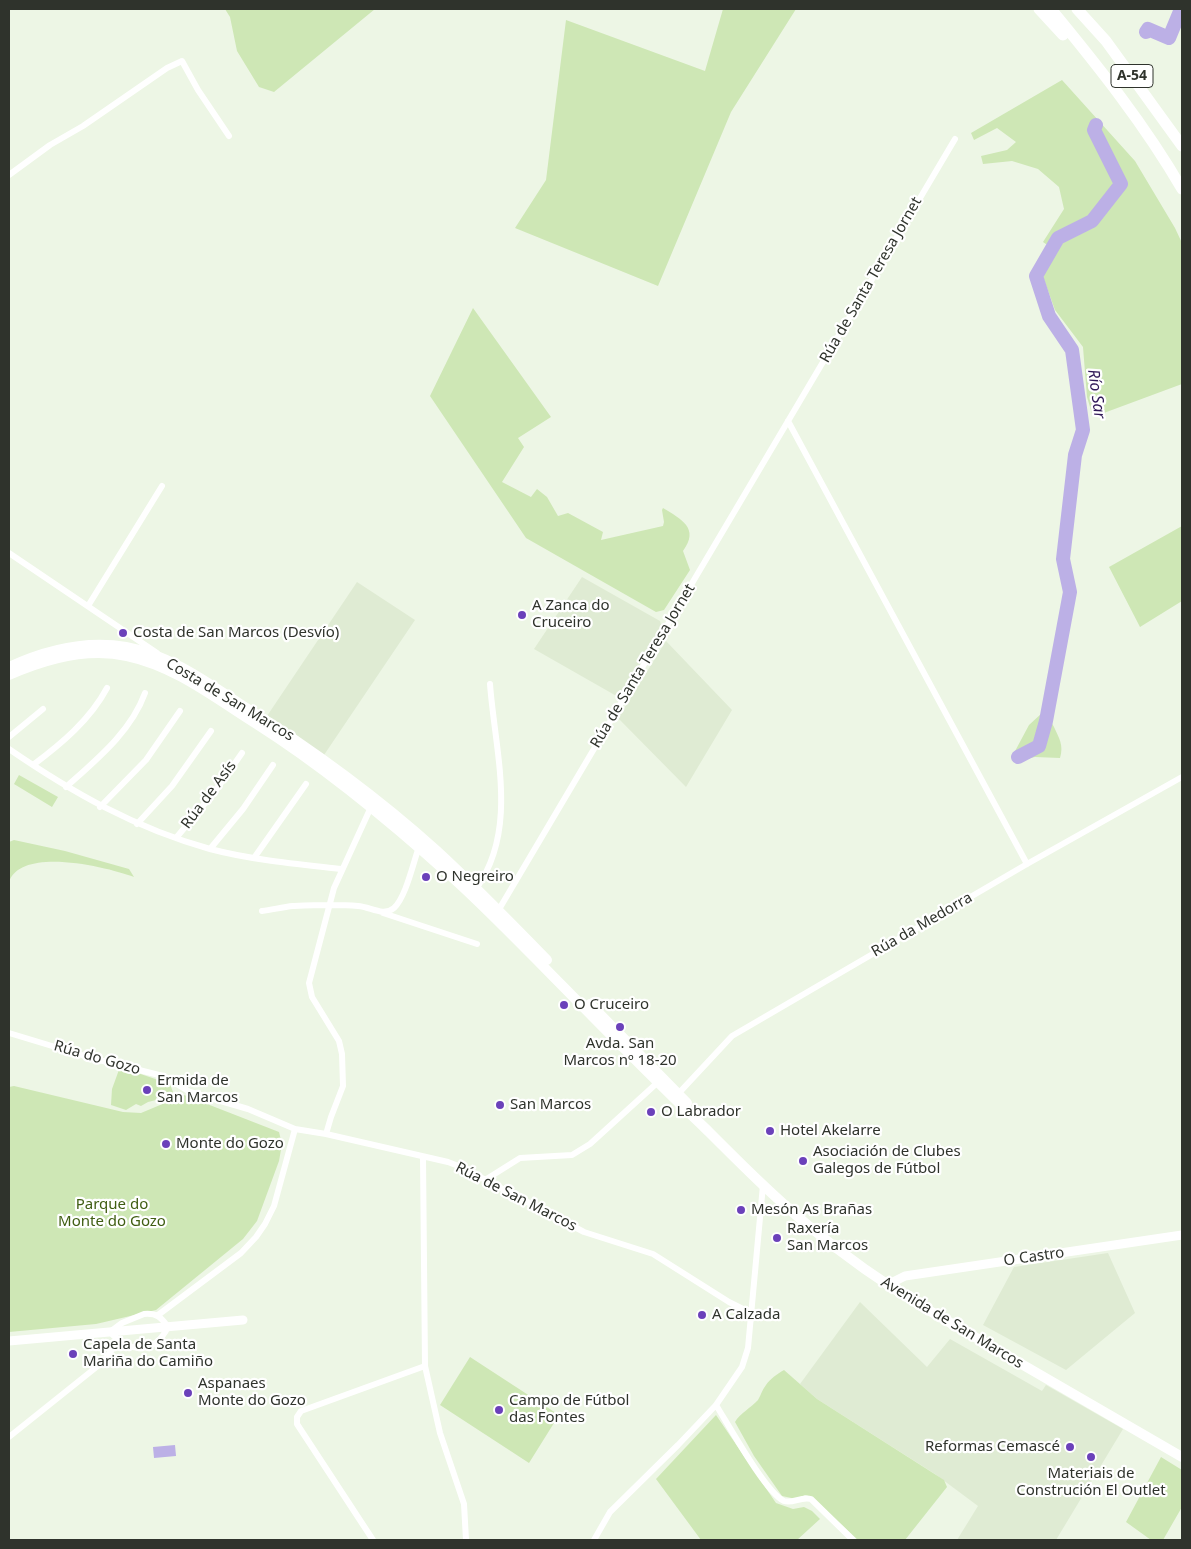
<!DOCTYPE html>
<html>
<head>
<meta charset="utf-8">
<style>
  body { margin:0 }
  #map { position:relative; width:1191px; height:1549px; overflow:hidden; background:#edf6e5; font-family:"Noto Sans",sans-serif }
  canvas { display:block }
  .frame { position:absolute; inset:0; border:10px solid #2f332c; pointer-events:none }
</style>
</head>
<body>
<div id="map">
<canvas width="1191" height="1549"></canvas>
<div class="frame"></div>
</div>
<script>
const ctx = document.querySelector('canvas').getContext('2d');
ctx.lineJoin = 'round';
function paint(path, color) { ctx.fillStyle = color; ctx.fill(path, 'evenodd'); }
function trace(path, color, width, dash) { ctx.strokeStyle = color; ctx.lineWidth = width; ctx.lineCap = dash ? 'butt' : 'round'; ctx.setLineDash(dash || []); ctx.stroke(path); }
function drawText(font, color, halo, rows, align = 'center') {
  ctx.font = font + ' "Noto Sans",sans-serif'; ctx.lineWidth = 4.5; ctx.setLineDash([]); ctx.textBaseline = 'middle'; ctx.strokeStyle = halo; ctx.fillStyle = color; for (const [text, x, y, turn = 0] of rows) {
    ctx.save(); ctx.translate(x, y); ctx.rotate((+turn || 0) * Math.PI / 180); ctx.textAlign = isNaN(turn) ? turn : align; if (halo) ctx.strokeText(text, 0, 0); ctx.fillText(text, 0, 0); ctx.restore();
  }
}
paint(new Path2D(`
  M 582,577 L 660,621 L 662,628 L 620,698 L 534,649 Z
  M 357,582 L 415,620 L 324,755 L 267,716 Z
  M 666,641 L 732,710 L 686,787 L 618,718 Z
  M 1108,1253 L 1135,1313 L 1066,1370 L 983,1325 L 1014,1267 Z
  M 860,1302 L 927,1367 L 950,1339 L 1042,1391 L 1046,1385 L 1123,1429 L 1056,1540 L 957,1540 L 978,1506 L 935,1474 L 817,1399 L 800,1384 Z`), '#dfebd3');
paint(new Path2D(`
  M 225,9 L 375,9 L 274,92 L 259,87 L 237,51 L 230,17 Z
  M 723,9 L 796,9 L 731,112 L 658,286 L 515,228 L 546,180 L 566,20 L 705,71 Z
  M 1062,80 L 1135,161 L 1175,228 L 1182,243 L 1182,384 L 1093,417 L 1087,397 L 1083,347 L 1055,310 L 1043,277 L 1053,249 L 1043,242 L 1064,209 L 1059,187 L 1038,169 L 1012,161 L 983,164 L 981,156 L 1007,150 L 1016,142 L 997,128 L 974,140 L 971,133 Z
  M 473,308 L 551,417 L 518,438 L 524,447 L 502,482 L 531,497 L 537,489 L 547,497 L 558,516 L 568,513 L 603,532 L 601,540 L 663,526 L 664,522 L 662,510 L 663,508 C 681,519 700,528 683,551 L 690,570 L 664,610 L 656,612 L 526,538 L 430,396 Z
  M 1182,526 L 1182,601 L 1140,627 L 1109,567 Z
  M 1042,713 C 1050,716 1050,720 1054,727 C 1059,738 1064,745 1060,758 L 1035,757 L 1018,761 L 1014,758 L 1014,753 L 1029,725 Z
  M 19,775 L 58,797 L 52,807 L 14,784 Z
  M 14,840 L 65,851 L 129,869 L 134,877 C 107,867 21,846 9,882 L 9,842 Z
  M 120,1067 L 170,1084 L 173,1092 L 172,1096 L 148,1102 L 141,1106 L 136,1104 L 126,1110 L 111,1105 L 112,1089 Z
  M 14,1086 L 123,1112 L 141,1113 L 184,1095 L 279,1132 L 282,1144 L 279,1161 L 257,1221 L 243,1239 L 156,1310 L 96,1324 L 9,1332 L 9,1087 Z
  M 470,1357 L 559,1415 L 529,1463 L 440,1405 Z
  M 784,1370 L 817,1399 L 944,1480 L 947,1487 L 905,1540 L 858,1540 L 812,1497 L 805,1495 L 796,1499 L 782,1496 L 754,1456 L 735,1422 C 740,1413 751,1408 758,1400 C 761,1395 762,1390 766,1385 C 770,1379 777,1374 784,1370 Z
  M 716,1415 L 776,1503 L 793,1509 L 804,1507 L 812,1511 L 820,1519 L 797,1540 L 701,1540 L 656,1479 Z
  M 1161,1457 L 1182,1470 L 1182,1507 L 1163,1540 L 1151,1540 L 1126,1522 Z`), '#cee7b5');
paint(new Path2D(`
  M 175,1445 L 176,1456 L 154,1458 L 153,1447 Z`), '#bcb0e6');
trace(new Path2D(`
  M 1146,32 L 1148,29 L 1169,38 L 1181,9
  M 1018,757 L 1039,746 L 1046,721 L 1070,592 L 1063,559 L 1075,455 L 1083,430 L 1072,350 L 1049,316 L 1036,276 L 1058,238 L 1092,221 L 1121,184 L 1094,130 L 1096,125`), '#bcb0e6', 14);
trace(new Path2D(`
  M 9,175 L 50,145 L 83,126 L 167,68 L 182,61 L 198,90 L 229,136
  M 788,421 L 1027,864
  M 9,553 L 157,653
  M 88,606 L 162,486
  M 9,737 L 43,709
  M 9,749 C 73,793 135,828 210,849 C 252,860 298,864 342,869
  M 33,765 C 61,744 90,720 107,688
  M 66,787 C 96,760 131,732 145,693
  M 100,807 L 146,760 L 180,711
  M 137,824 L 172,786 L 211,731
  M 176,838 L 216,790 L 242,753
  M 210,849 L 243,809 L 273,765
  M 254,858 L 306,784
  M 476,889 C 519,829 495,752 490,684
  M 262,911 C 272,910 282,907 293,906 C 315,905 336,904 358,906 C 371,907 383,917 394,908 C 406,897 413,863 419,847
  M 498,911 L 955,139
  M 383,913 L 477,944
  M 9,1033 L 95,1059 L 163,1076 L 190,1092 L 248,1109 L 295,1129 L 326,1134 L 448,1162 L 461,1167 L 584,1232 L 653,1254 L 729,1302 L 743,1309 L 752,1311
  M 678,1094 L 732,1036 L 1027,864 L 1182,777
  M 326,1134 L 331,1117 L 343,1086 L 342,1054 L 339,1041 L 312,997 L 309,983 L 334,888 L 371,807
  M 423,1157 L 425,1366 L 440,1433 L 464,1504 L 466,1540
  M 485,1180 L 520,1158 L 572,1155 L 590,1144 L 657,1083
  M 144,1314 C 157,1313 161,1317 168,1327 C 154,1355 129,1353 110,1332 L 122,1323 Z
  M 158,1315 L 241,1253 L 256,1237 L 265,1224 L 274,1206 L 295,1129
  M 716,1405 C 728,1424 766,1493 784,1501 C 793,1504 801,1496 811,1499 L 853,1540
  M 9,1437 L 104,1361 L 118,1341
  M 373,1540 L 297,1424 L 297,1417 L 301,1411 L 425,1366
  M 594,1540 L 610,1512 L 678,1445 L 716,1405 L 742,1367 L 748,1348 L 763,1185`), '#fff', 6);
trace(new Path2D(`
  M 887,1285 L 905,1276 L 1182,1235
  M 9,1341 L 243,1320`), '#fff', 9);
trace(new Path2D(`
  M 9,667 C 46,650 86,640 126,647 C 169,655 205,681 240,704 C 310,748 376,796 437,851 C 475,886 511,923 547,960
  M 9,675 C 45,659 87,647 127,656 C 175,666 215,698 255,723 C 326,768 390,821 452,877 C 481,903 508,931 535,958 C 592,1016 649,1075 708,1131 C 741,1164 774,1197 810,1227 C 846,1257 883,1283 923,1307 L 1182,1457
  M 590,1004 L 687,1103`), '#fff', 10);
trace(new Path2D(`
  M 1039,9 L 1063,35
  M 1051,9 C 1098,66 1145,125 1182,189
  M 1077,9 L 1106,41 L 1182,146`), '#fff', 11);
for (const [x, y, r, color] of [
  [522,615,5,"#6b41ba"],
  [123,633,5,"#6b41ba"],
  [426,877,5,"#6b41ba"],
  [564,1005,5,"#6b41ba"],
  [620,1027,5,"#6b41ba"],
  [147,1090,5,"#6b41ba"],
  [500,1105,5,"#6b41ba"],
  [651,1112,5,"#6b41ba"],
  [770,1131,5,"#6b41ba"],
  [166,1144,5,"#6b41ba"],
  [803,1161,5,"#6b41ba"],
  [741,1210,5,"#6b41ba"],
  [777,1238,5,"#6b41ba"],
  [702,1315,5,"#6b41ba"],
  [73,1354,5,"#6b41ba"],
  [188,1393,5,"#6b41ba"],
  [499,1410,5,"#6b41ba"],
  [1070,1447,5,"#6b41ba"],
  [1091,1457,5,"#6b41ba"]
]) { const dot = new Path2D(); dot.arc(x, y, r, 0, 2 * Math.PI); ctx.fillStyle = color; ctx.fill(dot); trace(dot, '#fff', 2); }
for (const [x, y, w] of [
  [1132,76,42]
]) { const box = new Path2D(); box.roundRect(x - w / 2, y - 11.5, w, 23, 4); ctx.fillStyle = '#fff'; ctx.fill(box); trace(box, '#2f332c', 1); }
drawText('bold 14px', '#2f332c', null, [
  ["A-54",1132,76]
]);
drawText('15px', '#2f332c', '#fff', [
  ["Rúa de Santa Teresa Jornet",871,280,-60],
  ["Rúa de Santa Teresa Jornet",643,666,-59],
  ["Costa de San Marcos",230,700,31],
  ["Rúa de Asís",209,795,-53],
  ["Rúa da Medorra",922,925,-30],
  ["Rúa do Gozo",97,1058,16],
  ["Rúa de San Marcos",516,1197,27],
  ["O Castro",1034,1257,-8],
  ["Avenida de San Marcos",952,1323,31]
]);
drawText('15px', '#2f332c', '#fff', [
  ["A Zanca do",532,606],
  ["Cruceiro",532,623],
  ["Costa de San Marcos (Desvío)",133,633],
  ["O Negreiro",436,877],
  ["O Cruceiro",574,1005],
  ["Avda. San",620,1044,"center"],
  ["Marcos nº 18-20",620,1061,"center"],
  ["Ermida de",157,1081],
  ["San Marcos",157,1098],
  ["San Marcos",510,1105],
  ["O Labrador",661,1112],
  ["Hotel Akelarre",780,1131],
  ["Monte do Gozo",176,1144],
  ["Asociación de Clubes",813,1152],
  ["Galegos de Fútbol",813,1169],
  ["Mesón As Brañas",751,1210],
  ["Raxería",787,1229],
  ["San Marcos",787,1246],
  ["A Calzada",712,1315],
  ["Capela de Santa",83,1345],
  ["Mariña do Camiño",83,1362],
  ["Aspanaes",198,1384],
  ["Monte do Gozo",198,1401],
  ["Campo de Fútbol",509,1401],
  ["das Fontes",509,1418],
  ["Reformas Cemascé",1060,1447,"right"],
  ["Materiais de",1091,1474,"center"],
  ["Construción El Outlet",1091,1491,"center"]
], 'left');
drawText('15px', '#405e13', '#fff', [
  ["Parque do",112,1205],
  ["Monte do Gozo",112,1222]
]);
drawText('italic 16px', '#2f1857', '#fff', [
  ["Río Sar",1096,394,82]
]);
</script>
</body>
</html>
